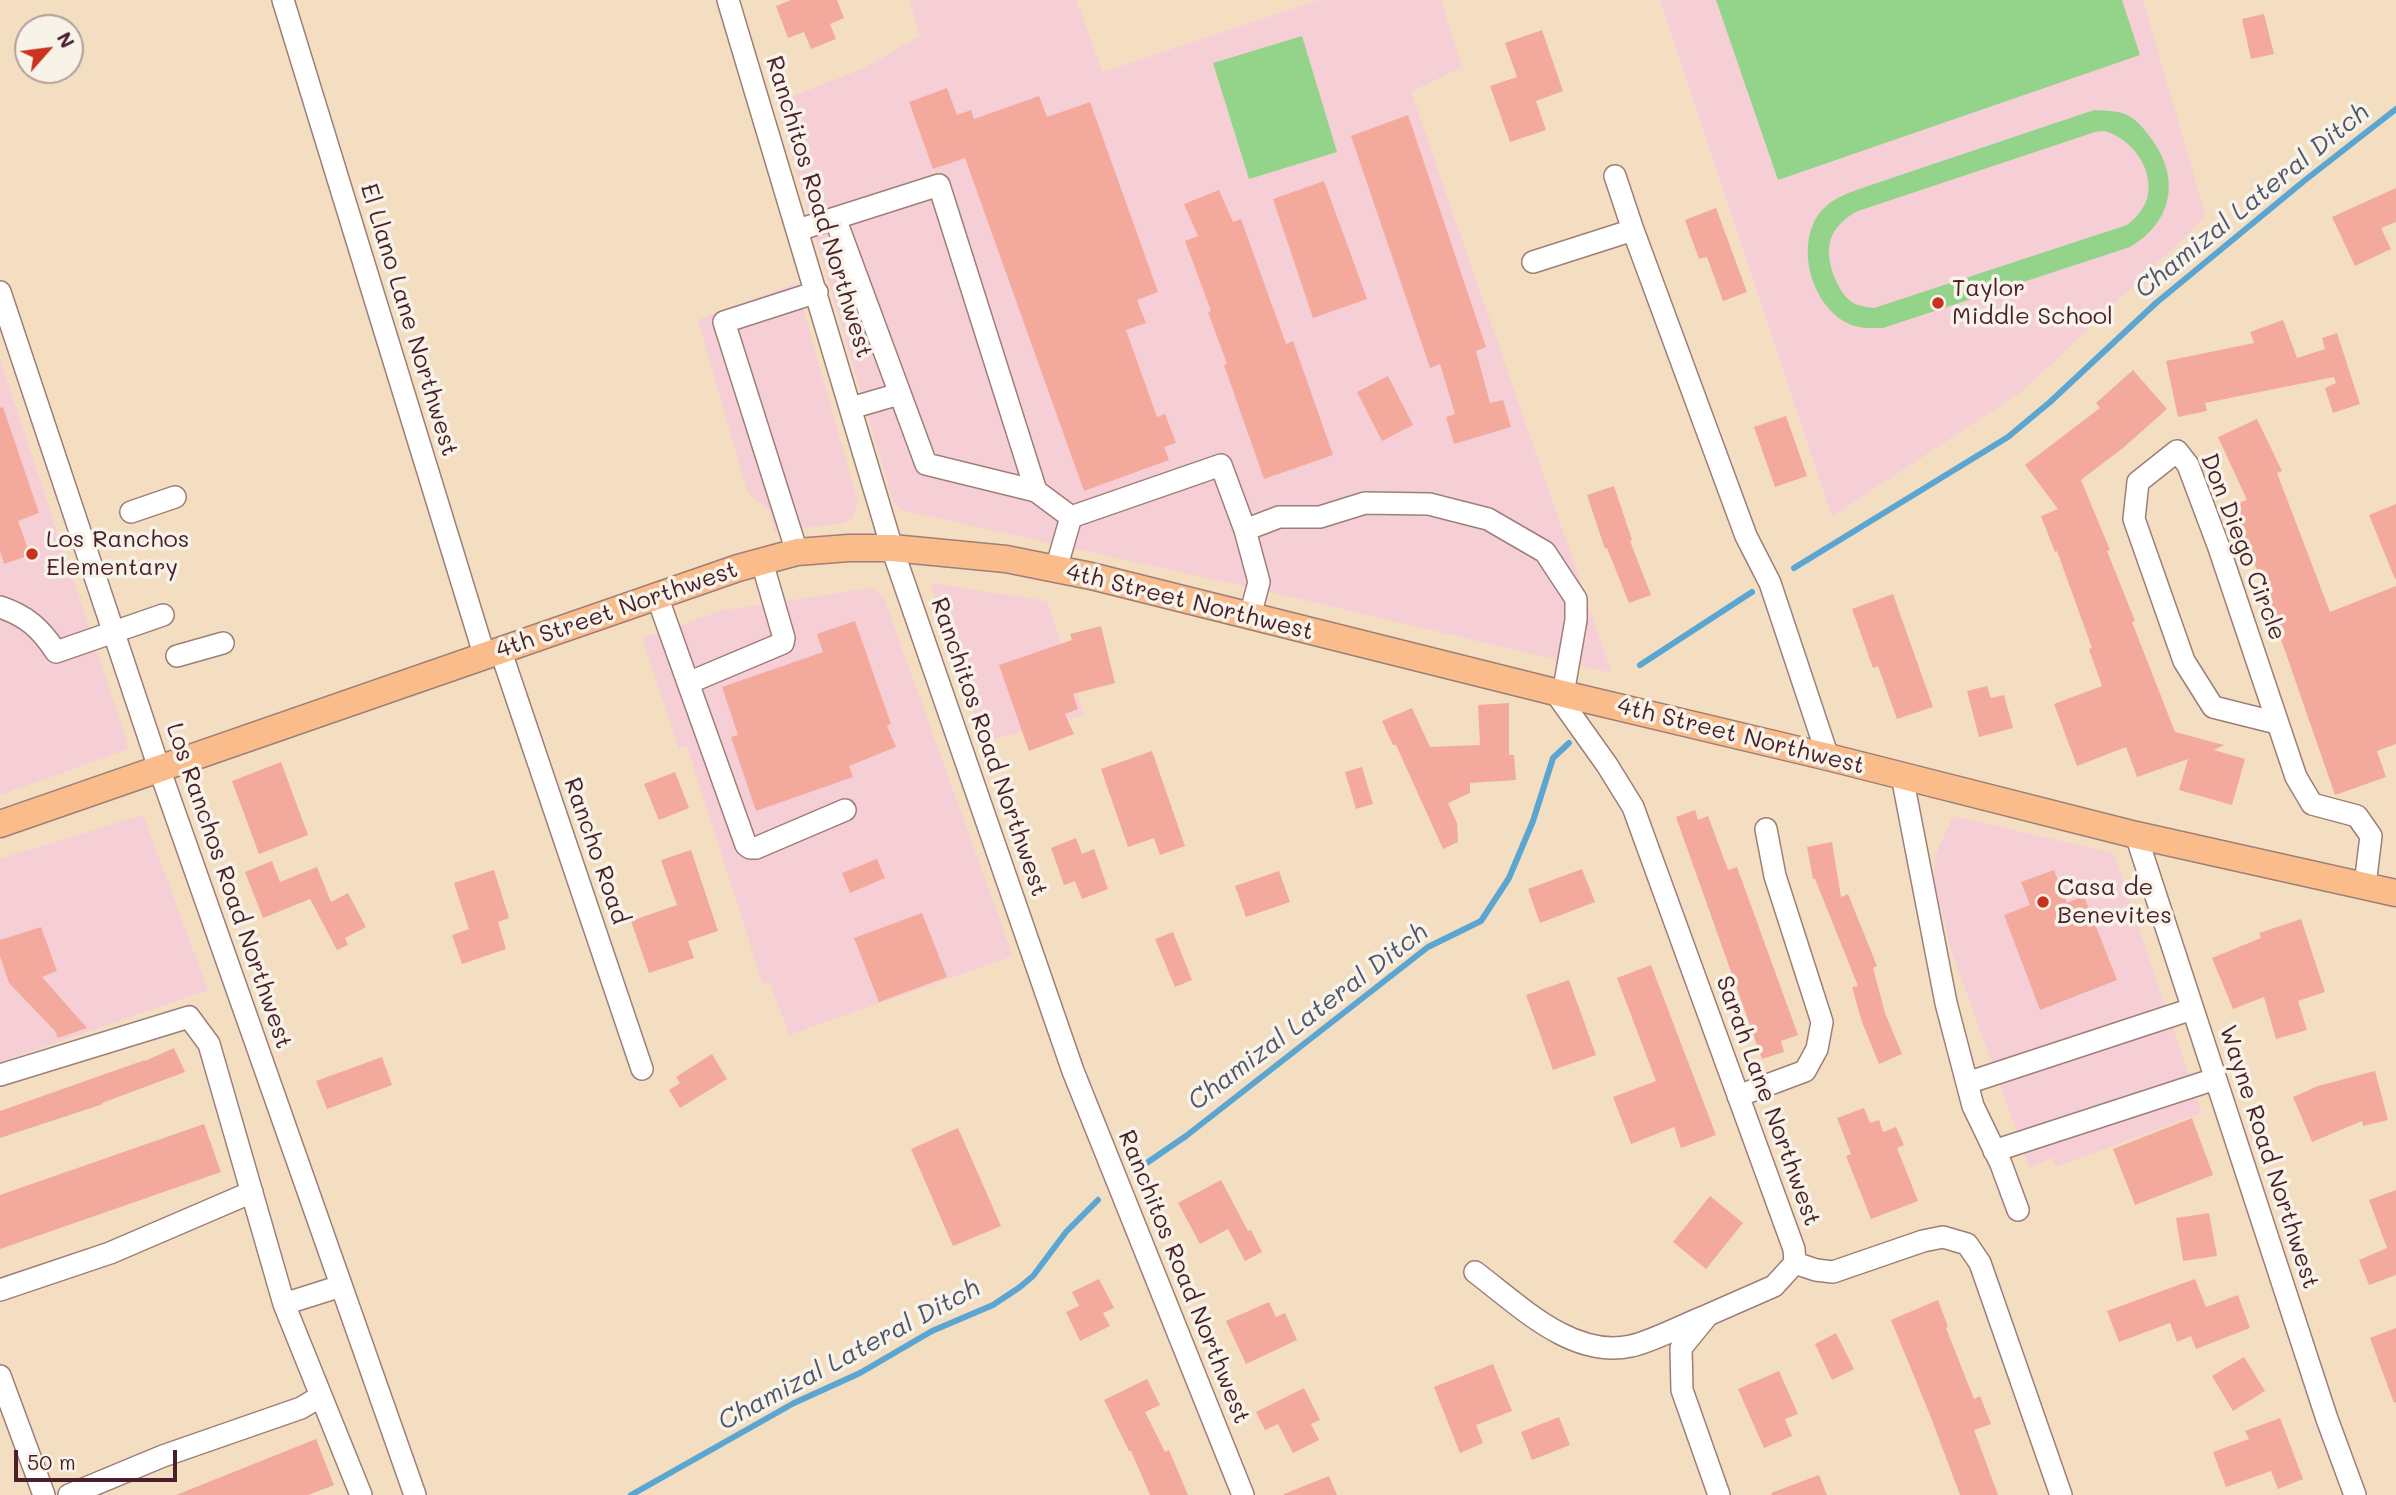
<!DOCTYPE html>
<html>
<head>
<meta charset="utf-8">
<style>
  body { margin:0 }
  #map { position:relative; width:2396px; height:1495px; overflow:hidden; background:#f3dec2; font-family:Mali,sans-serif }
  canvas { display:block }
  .north { position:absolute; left:14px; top:14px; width:70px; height:70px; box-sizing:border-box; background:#f7f3e8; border:2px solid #b29e9c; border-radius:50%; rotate:62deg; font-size:19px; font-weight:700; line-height:28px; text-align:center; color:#4a1f2b }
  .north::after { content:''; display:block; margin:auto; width:24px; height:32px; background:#c8321e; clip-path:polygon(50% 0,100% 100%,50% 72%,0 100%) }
  .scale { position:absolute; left:14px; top:1450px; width:163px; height:32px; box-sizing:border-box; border:4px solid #4a1f2b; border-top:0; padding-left:9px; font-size:21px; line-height:24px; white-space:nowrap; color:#4a1f2b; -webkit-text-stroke:5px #f7f3e8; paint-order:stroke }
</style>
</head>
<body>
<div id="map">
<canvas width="2396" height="1495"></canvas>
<div class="north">N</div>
<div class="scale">50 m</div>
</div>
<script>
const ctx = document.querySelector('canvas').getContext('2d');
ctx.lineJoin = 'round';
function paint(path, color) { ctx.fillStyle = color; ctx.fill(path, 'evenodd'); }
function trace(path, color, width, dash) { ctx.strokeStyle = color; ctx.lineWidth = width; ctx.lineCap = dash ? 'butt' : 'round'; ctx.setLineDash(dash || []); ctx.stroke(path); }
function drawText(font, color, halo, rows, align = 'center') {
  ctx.font = font + ' Mali,sans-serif'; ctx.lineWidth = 7; ctx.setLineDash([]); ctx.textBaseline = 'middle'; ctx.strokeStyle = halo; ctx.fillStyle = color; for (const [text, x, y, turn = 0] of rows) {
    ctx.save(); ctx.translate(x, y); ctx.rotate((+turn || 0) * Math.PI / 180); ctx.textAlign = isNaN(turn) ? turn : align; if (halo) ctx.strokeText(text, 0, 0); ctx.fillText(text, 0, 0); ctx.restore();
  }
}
paint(new Path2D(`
  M 909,0 L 1076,0 L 1103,72 L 1318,0 L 1441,0 L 1462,67 L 1411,92 L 1612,673 L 1279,594 L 901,510 L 893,501 L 776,103 L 866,67 L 920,36 Z
  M 1660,0 L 2143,0 L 2206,217 L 2025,389 L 1832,517 Z
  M 796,283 L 858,502 L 853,518 L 844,523 L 774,532 L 770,512 L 747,491 L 698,320 Z
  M 0,358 L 129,749 L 0,795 Z
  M 930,583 L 1047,601 L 1084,715 L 983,742 Z
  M 872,588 L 883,596 L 1013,956 L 789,1035 L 770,982 L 763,985 L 687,746 L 679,748 L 642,638 L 724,610 Z
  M 143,815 L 208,990 L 0,1062 L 0,859 Z
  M 1953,816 L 2113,853 L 2202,1113 L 2056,1167 L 2052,1158 L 2030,1168 L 1952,953 L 1934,882 L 1935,856 Z`), '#f6cfd6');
paint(new Path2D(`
  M 1716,0 L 2122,0 L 2140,55 L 1778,180 Z
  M 1302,36 L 1337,152 L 1249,179 L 1213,63 Z
  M 2094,110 C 2106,111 2120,110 2131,117 C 2140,123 2147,133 2153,141 C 2181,181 2171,223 2130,247 L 1883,328 C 1870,328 1859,329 1847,323 C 1810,304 1794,242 1822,210 C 1832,199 1846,194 1859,189 ZM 2104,131 C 2132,138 2155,170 2147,199 C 2143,210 2136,218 2127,225 L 1874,308 C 1866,307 1855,306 1848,299 C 1842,294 1837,283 1834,276 C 1823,246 1830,226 1858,211 L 2095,132 Z`), '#94d48a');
trace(new Path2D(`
  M 1794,568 L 2008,437 L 2050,402 L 2156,303 L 2304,181 L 2396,109
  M 1640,665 L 1752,592
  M 1135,1171 L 1186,1136 L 1428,947 L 1481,921 L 1509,878 L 1533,821 L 1553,758 L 1569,743
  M 631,1495 L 794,1403 L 860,1373 L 932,1331 L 993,1305 L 1020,1287 L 1033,1276 L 1066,1232 L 1098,1200`), '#5aa5d2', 6);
paint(new Path2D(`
  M 791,0 L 837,0 L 844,18 L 830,24 L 836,39 L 811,49 L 804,32 L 788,38 L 776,6 Z
  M 2264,14 L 2274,54 L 2251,59 L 2242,19 Z
  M 1542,30 L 1563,91 L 1536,101 L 1546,130 L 1510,142 L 1490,86 L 1517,77 L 1505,43 Z
  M 947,88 L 957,115 L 971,110 L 974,119 L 1039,96 L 1047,117 L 1090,102 L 1158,292 L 1137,300 L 1146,323 L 1126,330 L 1157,417 L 1165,414 L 1176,443 L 1164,447 L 1169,460 L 1084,491 L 965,158 L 933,169 L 909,102 Z
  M 1408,115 L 1486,347 L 1476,351 L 1490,403 L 1503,400 L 1511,427 L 1454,444 L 1446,417 L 1455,414 L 1440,364 L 1430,368 L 1351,136 Z
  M 1324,181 L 1367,299 L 1313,318 L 1273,199 Z
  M 2396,188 L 2396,222 L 2381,228 L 2391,249 L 2355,266 L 2332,217 Z
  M 1219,190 L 1233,222 L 1241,219 L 1286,344 L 1293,341 L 1333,455 L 1264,479 L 1224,365 L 1227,364 L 1208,312 L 1211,311 L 1185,241 L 1198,236 L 1184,204 Z
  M 1716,208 L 1747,292 L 1723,301 L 1707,257 L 1699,259 L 1685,220 Z
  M 2283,320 L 2297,358 L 2325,349 L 2322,338 L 2337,333 L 2360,404 L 2333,413 L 2325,388 L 2336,383 L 2334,377 L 2205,403 L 2207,411 L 2178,417 L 2166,361 L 2254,343 L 2250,332 Z
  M 2133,370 L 2167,409 L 2123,448 L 2081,480 L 2110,550 L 2107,551 L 2135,621 L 2132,622 L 2175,732 L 2224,745 L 2214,750 L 2245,759 L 2232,805 L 2179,790 L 2188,759 L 2137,777 L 2126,747 L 2077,766 L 2054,704 L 2102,686 L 2089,649 L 2092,648 L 2057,551 L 2055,552 L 2041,516 L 2058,509 L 2025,465 L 2100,408 L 2096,403 Z
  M 1388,376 L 1413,425 L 1382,441 L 1357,392 Z
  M 3,407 L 39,513 L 18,521 L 30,555 L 4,564 L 0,551 L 0,408 Z
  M 1786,416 L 1807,476 L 1775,487 L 1754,427 Z
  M 2257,419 L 2282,471 L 2277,473 L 2330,612 L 2396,586 L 2396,744 L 2377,751 L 2386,777 L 2335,795 L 2275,622 L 2276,622 L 2233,505 L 2247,500 L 2218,437 Z
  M 1614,486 L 1632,540 L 1630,541 L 1651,595 L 1629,603 L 1607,548 L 1605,549 L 1587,495 Z
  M 2396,504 L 2396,579 L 2395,579 L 2369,515 Z
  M 1893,594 L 1933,707 L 1897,719 L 1878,666 L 1873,668 L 1852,609 Z
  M 855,621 L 891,724 L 887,726 L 896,747 L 849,766 L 853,777 L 756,811 L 731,737 L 738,735 L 722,687 L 823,652 L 817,634 Z
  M 1101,626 L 1115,683 L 1073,694 L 1078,709 L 1065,714 L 1074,734 L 1029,751 L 999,665 L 1072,640 L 1070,634 Z
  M 1987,686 L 1991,698 L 2004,695 L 2013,728 L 1979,737 L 1967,691 Z
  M 1509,703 L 1509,755 L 1514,755 L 1516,780 L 1470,783 L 1470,793 L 1448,803 L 1457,823 L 1458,842 L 1443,849 L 1396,745 L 1393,745 L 1382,721 L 1412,708 L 1430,747 L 1480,745 L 1478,705 Z
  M 1152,751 L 1185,846 L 1160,855 L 1154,838 L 1128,847 L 1101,769 Z
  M 281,762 L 308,835 L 259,854 L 232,781 Z
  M 1362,767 L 1373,804 L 1356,809 L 1345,772 Z
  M 675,772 L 689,808 L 659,820 L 644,784 Z
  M 1695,810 L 1698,820 L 1708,816 L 1728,870 L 1737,867 L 1798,1035 L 1781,1041 L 1784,1052 L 1762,1059 L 1676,817 Z
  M 1076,838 L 1082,854 L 1094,849 L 1108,889 L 1082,899 L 1075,881 L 1064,885 L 1051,848 Z
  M 1832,842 L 1841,897 L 1848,894 L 1877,966 L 1873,968 L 1885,1013 L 1902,1054 L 1879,1064 L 1862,1022 L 1852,987 L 1858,986 L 1815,879 L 1813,879 L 1807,847 Z
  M 691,850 L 718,931 L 688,941 L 694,958 L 649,973 L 631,921 L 677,905 L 661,860 Z
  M 877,859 L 885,878 L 850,893 L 842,873 Z
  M 272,861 L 280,882 L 317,867 L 331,902 L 348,893 L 366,927 L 345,938 L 348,945 L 337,950 L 310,899 L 263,918 L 245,872 Z
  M 1582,869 L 1595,902 L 1540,923 L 1528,889 Z
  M 494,870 L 509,918 L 498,922 L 506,949 L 462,964 L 452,935 L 469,929 L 454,883 Z
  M 2054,870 L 2067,903 L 2084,896 L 2117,980 L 2040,1010 L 2004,915 L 2030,905 L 2021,882 Z
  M 1279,871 L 1290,902 L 1246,917 L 1235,886 Z
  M 922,913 L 947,977 L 879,1002 L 854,938 Z
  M 2301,919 L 2325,992 L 2298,1001 L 2307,1030 L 2276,1039 L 2264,997 L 2233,1009 L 2212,958 L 2261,938 L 2259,933 Z
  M 41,927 L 57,971 L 42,977 L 87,1028 L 58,1038 L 55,1031 L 9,983 L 0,956 L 0,940 Z
  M 1173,932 L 1192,980 L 1175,987 L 1155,939 Z
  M 1651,965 L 1716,1135 L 1681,1148 L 1674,1127 L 1631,1144 L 1613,1097 L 1656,1081 L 1617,978 Z
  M 1569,980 L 1596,1055 L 1553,1070 L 1526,995 Z
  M 174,1048 L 185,1072 L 102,1103 L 103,1104 L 0,1138 L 0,1111 L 145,1060 L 145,1061 Z
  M 712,1054 L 727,1079 L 680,1108 L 669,1090 L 680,1083 L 676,1077 Z
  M 382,1057 L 392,1085 L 327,1109 L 316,1081 Z
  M 2375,1071 L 2388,1120 L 2363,1126 L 2362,1121 L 2312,1142 L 2293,1097 L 2318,1086 Z
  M 1864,1108 L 1870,1123 L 1879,1120 L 1883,1132 L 1896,1127 L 1904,1145 L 1897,1148 L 1918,1201 L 1871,1219 L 1846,1156 L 1851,1154 L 1837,1118 Z
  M 2192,1118 L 2213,1175 L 2135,1205 L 2113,1149 Z
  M 204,1124 L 221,1172 L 0,1249 L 0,1195 Z
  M 958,1128 L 1001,1226 L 953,1246 L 911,1149 Z
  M 1221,1180 L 1248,1231 L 1251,1230 L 1262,1252 L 1245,1261 L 1228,1229 L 1200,1244 L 1178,1203 Z
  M 2396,1190 L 2396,1275 L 2369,1285 L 2359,1260 L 2387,1248 L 2369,1200 Z
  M 1710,1196 L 1743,1223 L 1706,1269 L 1673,1242 Z
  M 2209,1213 L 2217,1256 L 2183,1261 L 2176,1218 Z
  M 1099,1279 L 1114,1308 L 1103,1313 L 1110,1326 L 1080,1341 L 1066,1312 L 1079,1306 L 1072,1292 Z
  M 2195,1279 L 2206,1307 L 2238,1295 L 2250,1328 L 2196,1349 L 2191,1336 L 2177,1342 L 2170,1323 L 2119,1342 L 2107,1311 Z
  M 1938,1300 L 1948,1327 L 1946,1328 L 1974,1399 L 1980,1396 L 1991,1424 L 1974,1430 L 1998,1495 L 1960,1495 L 1930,1415 L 1891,1320 Z
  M 1269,1302 L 1276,1317 L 1285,1313 L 1297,1340 L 1246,1364 L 1226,1321 Z
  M 2396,1328 L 2396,1402 L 2394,1403 L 2370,1338 Z
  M 1836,1333 L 1854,1369 L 1832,1380 L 1815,1344 Z
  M 2244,1357 L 2265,1391 L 2233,1411 L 2212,1376 Z
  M 1493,1364 L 1512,1411 L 1476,1425 L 1483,1443 L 1460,1453 L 1434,1387 Z
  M 1779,1371 L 1798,1414 L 1785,1419 L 1792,1436 L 1764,1448 L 1738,1389 Z
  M 1147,1379 L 1160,1405 L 1145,1412 L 1165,1452 L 1169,1450 L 1188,1495 L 1150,1495 L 1131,1451 L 1129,1451 L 1104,1400 Z
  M 1304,1388 L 1320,1420 L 1311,1424 L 1319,1440 L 1293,1453 L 1278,1424 L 1265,1430 L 1256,1412 Z
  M 1559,1417 L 1570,1445 L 1532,1460 L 1521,1432 Z
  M 2280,1418 L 2303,1479 L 2278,1489 L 2271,1471 L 2226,1487 L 2213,1452 L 2249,1439 L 2245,1431 Z
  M 316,1439 L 334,1485 L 308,1495 L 176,1495 Z
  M 1819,1475 L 1827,1495 L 1772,1495 L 1771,1493 Z
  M 1329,1476 L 1337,1495 L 1284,1495 L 1284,1494 Z`), '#f3aa9d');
const minor = new Path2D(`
  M 283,0 L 484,654
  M 728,0 L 892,548 L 1073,1071 L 1243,1495
  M 1615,176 L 1633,230
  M 835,218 L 926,464 L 1036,491
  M 798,230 L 939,185 L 1036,491 L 1071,517
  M 1533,262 L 1633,230 L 1746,536 L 1770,583 L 1828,757
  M 0,292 L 159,768 L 415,1495
  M 851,408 L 899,394
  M 131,512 L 175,497
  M 1245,530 L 1279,517 L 1320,517 L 1365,503 L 1429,504 L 1488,519 L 1545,552 L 1576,599 L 1576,620 L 1563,694
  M 797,552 L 724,322 L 817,292
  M 1056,569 L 1071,517 L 1221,465 L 1245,530 L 1259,582 L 1250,616
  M 657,596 L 746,845 L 750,848 L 756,848 L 845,810
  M 0,607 C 27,616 41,629 56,652 L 163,615
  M 500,649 L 642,1069
  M 177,656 L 223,643
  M 688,683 L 783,643 L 784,638 L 762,562
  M 1555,692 L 1607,765 L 1633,807 L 1794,1249 L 1795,1263 L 1774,1286 L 1708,1315 L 1681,1348 L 1682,1390 L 1719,1495
  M 2277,723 L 2213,707 L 2184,661 L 2134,519 L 2138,482 L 2177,451 L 2188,465 L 2218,545 L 2296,777 L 2312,804 L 2357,816 L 2371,836 L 2365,885
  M 1902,776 L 1946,1003 L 1973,1106 L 2001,1164 L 2018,1210
  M 2136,835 L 2327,1419 L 2355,1495
  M 0,1075 L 189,1017 L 209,1044 L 284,1304 L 361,1495
  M 1967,1083 L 2192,1009
  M 1738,1096 L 1805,1071 L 1817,1049 L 1822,1022 L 1775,876 L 1766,829
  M 1994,1151 L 2215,1079
  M 1795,1263 L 1816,1270 L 1833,1272 L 1923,1241 L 1943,1237 L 1967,1244 L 1980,1263 L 2061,1495
  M 1475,1272 C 1519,1305 1572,1359 1631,1346 C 1651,1342 1685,1324 1706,1316
  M 0,1290 L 110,1253 L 252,1192
  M 284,1304 L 341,1286
  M 0,1376 L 44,1495
  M 69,1495 L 163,1456 L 301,1408 L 321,1396`);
const major = new Path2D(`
  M 0,824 L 738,568 L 797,552 L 849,548 L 892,548 L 1006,559 L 1091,576 L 1555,692 L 1828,757 L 2136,835 L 2396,893`);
trace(minor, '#9e7e76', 24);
trace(major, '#9e7e76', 29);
trace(minor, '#fff', 21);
trace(major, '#f9bc8a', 26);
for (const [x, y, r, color] of [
  [1938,303,7,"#c8321e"],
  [32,554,7,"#c8321e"],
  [2043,902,7,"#c8321e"]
]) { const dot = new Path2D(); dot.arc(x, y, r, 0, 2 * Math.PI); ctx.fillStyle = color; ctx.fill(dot); trace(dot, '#f7f3e8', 2.5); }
drawText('24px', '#4a1f2b', '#f7f3e8', [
  ["Ranchitos Road Northwest",819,207,73],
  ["El Llano Lane Northwest",409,320,73],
  ["Don Diego Circle",2243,547,69],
  ["4th Street Northwest",1190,602,14],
  ["4th Street Northwest",617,610,-19],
  ["4th Street Northwest",1741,736,14],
  ["Ranchitos Road Northwest",989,747,71],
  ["Rancho Road",596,851,71],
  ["Los Ranchos Road Northwest",229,886,71],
  ["Sarah Lane Northwest",1768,1101,70],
  ["Wayne Road Northwest",2269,1157,72],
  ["Ranchitos Road Northwest",1184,1277,68]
]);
drawText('24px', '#4a1f2b', '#f7f3e8', [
  ["Taylor",1952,289],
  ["Middle School",1952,317],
  ["Los Ranchos",46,540],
  ["Elementary",46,568],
  ["Casa de",2057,888],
  ["Benevites",2057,916]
], 'left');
drawText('italic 26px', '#50556e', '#f7f3e8', [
  ["Chamizal Lateral Ditch",2252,201,-39],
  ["Chamizal Lateral Ditch",1308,1017,-37],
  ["Chamizal Lateral Ditch",849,1355,-28]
]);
</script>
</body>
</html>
